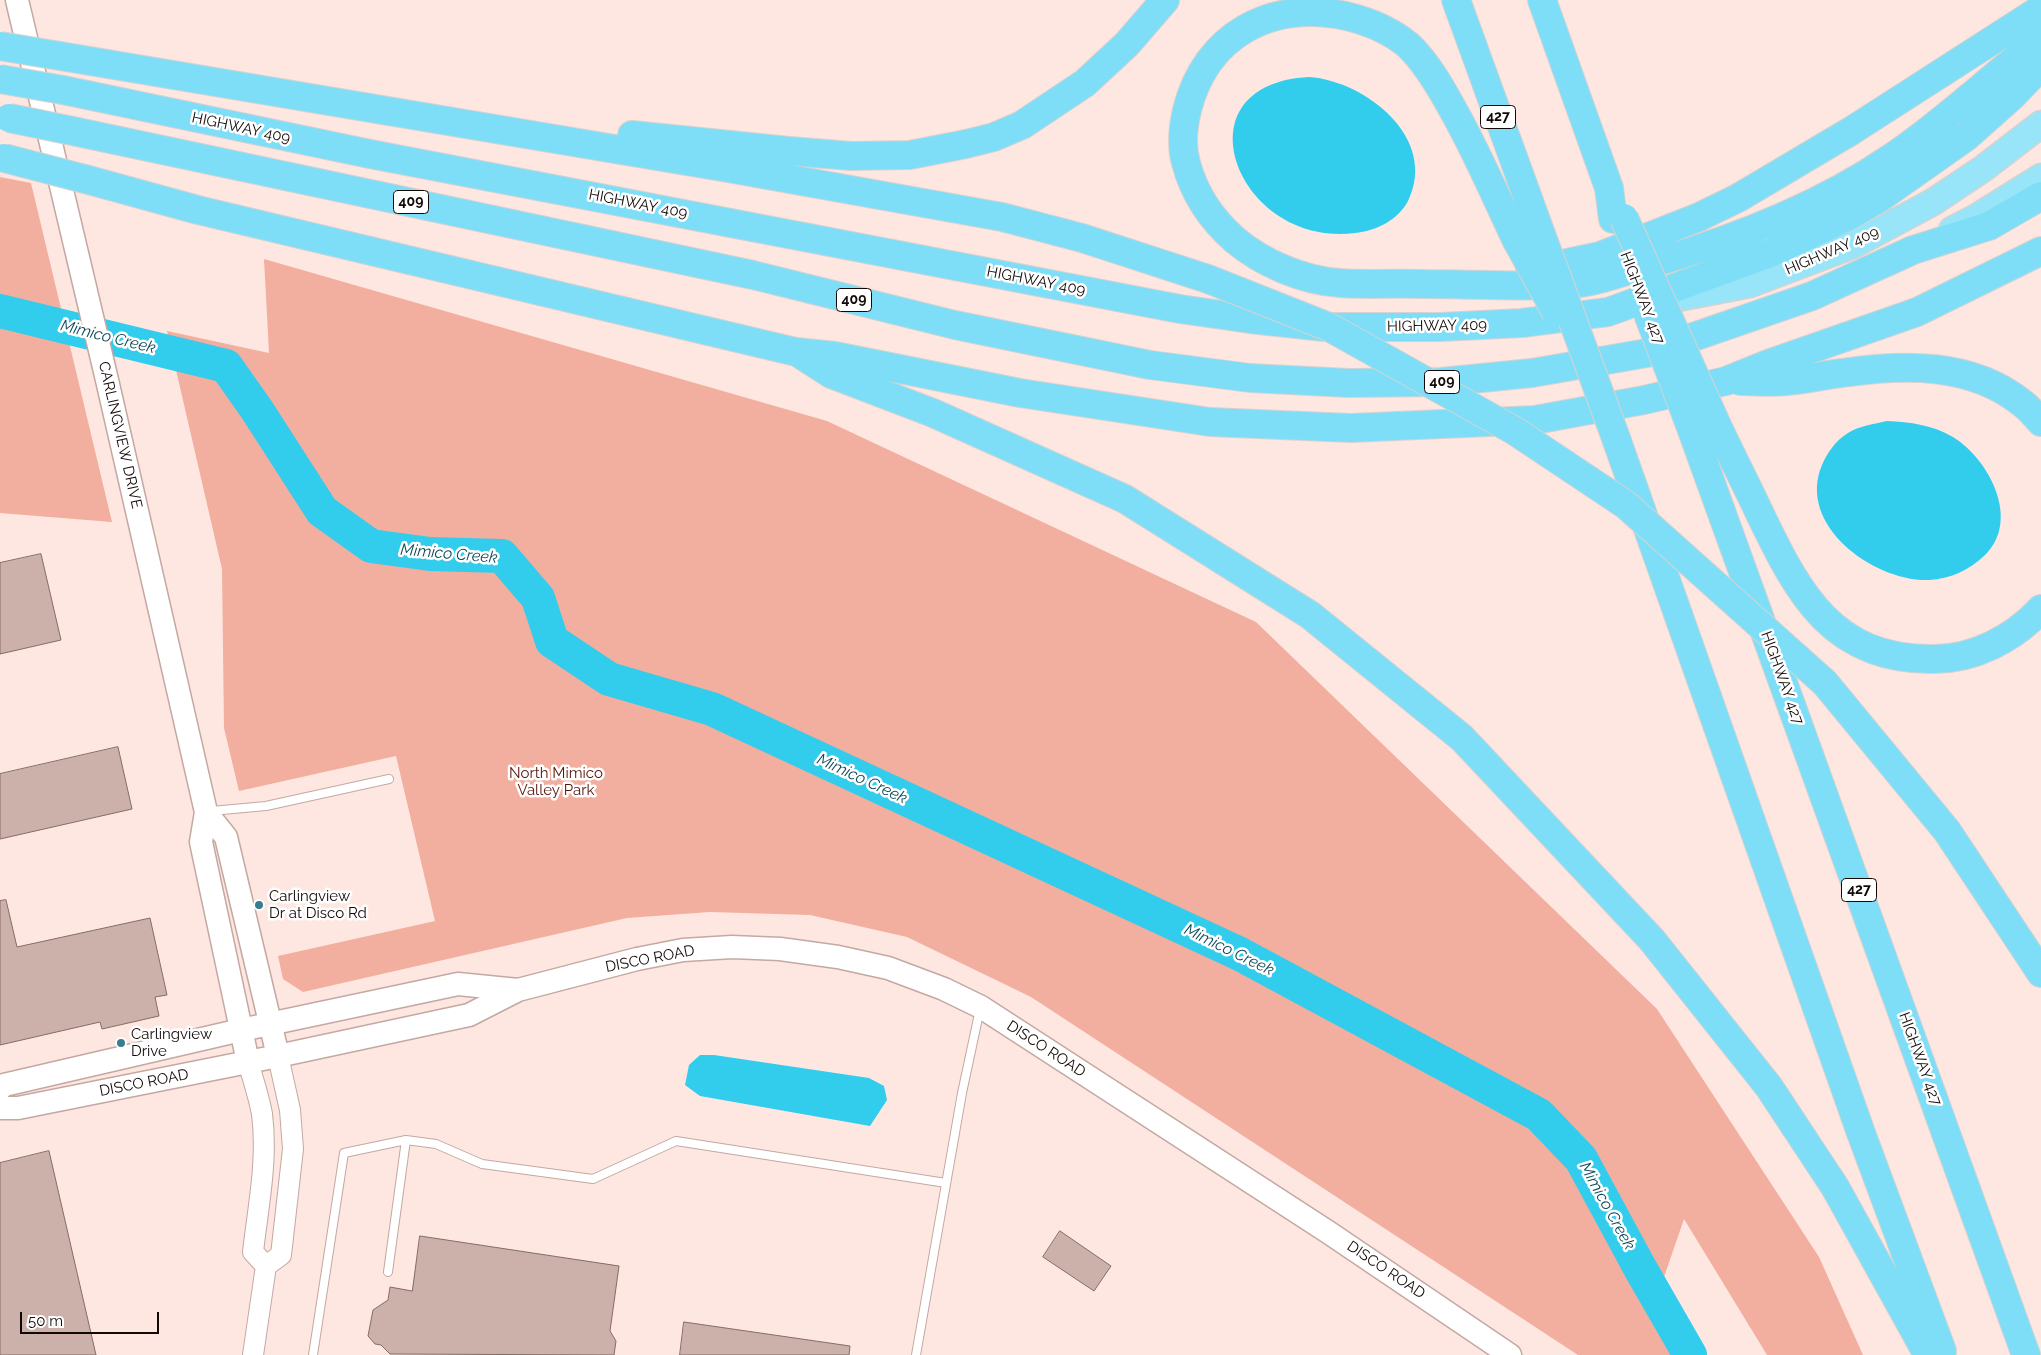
<!DOCTYPE html>
<html>
<head>
<meta charset="utf-8">
<style>
  body { margin:0 }
  #map { position:relative; width:2041px; height:1355px; overflow:hidden; background:#fee7e1; font-family:Raleway,sans-serif }
  canvas { display:block }
  .scale { position:absolute; left:20px; top:1312px; width:139px; height:22px; box-sizing:border-box; border:2px solid #120907; border-top:0; padding-left:6px; font-size:15px; line-height:18px; white-space:nowrap; color:#120907; -webkit-text-stroke:4px #fff; paint-order:stroke }
</style>
</head>
<body>
<div id="map">
<canvas width="2041" height="1355"></canvas>
<div class="scale">50 m</div>
</div>
<script>
const ctx = document.querySelector('canvas').getContext('2d');
ctx.lineJoin = 'round';
function paint(path, color) { ctx.fillStyle = color; ctx.fill(path, 'evenodd'); }
function trace(path, color, width, dash) { ctx.strokeStyle = color; ctx.lineWidth = width; ctx.lineCap = dash ? 'butt' : 'round'; ctx.setLineDash(dash || []); ctx.stroke(path); }
function drawText(font, color, halo, rows, align = 'center') {
  ctx.font = font + ' Raleway,sans-serif'; ctx.lineWidth = 5; ctx.setLineDash([]); ctx.textBaseline = 'middle'; ctx.strokeStyle = halo; ctx.fillStyle = color; for (const [text, x, y, turn = 0] of rows) {
    ctx.save(); ctx.translate(x, y); ctx.rotate((+turn || 0) * Math.PI / 180); ctx.textAlign = isNaN(turn) ? turn : align; if (halo) ctx.strokeText(text, 0, 0); ctx.fillText(text, 0, 0); ctx.restore();
  }
}
paint(new Path2D(`
  M 0,177 L 31,183 L 112,522 L 0,513 Z
  M 264,259 L 827,421 L 1256,622 L 1657,1009 L 1819,1257 L 1863,1355 L 1767,1355 L 1684,1219 L 1664,1277 L 1670,1337 L 1680,1355 L 1578,1355 L 1031,997 L 907,937 L 810,915 L 710,912 L 627,918 L 303,992 L 283,979 L 278,956 L 435,921 L 396,756 L 239,791 L 224,728 L 222,569 L 167,331 L 269,353 ZM 945,807 L 1564,1125 L 966,836 L 923,813 Z`), '#f2ae9f');
paint(new Path2D(`
  M 1309,77 C 1366,81 1439,139 1408,201 C 1398,220 1376,231 1355,233 C 1237,248 1174,84 1309,77 Z
  M 1887,421 C 1910,422 1933,425 1953,437 C 1989,459 2022,521 1984,556 C 1969,570 1950,579 1929,580 C 1875,582 1796,526 1822,465 C 1827,453 1836,440 1848,433 C 1859,426 1874,424 1887,421 Z
  M 700,1055 L 714,1055 L 869,1078 L 884,1086 L 887,1100 L 870,1126 L 700,1096 L 685,1085 L 689,1065 Z`), '#32cced');
trace(new Path2D(`
  M 0,311 L 226,366 L 257,410 L 322,511 L 371,546 L 430,554 L 502,556 L 538,598 L 552,641 L 609,679 L 712,709 L 1240,954 L 1539,1115 L 1581,1159 L 1640,1268 L 1690,1355`), '#32cced', 34);
const building = new Path2D(`
  M 41,554 L 61,640 L 0,654 L 0,563 Z
  M 118,747 L 132,809 L 0,839 L 0,774 Z
  M 6,900 L 17,947 L 150,918 L 167,995 L 155,997 L 159,1016 L 102,1029 L 100,1022 L 0,1045 L 0,901 Z
  M 49,1151 L 96,1355 L 0,1355 L 0,1163 Z
  M 1060,1231 L 1111,1266 L 1094,1291 L 1043,1257 Z
  M 420,1236 L 619,1266 L 610,1331 L 616,1341 L 614,1355 L 390,1354 L 381,1345 L 375,1344 L 368,1336 L 373,1310 L 388,1300 L 390,1287 L 412,1291 Z
  M 684,1322 L 850,1346 L 849,1355 L 680,1355 Z`);
paint(building, '#ccb0aa');
trace(building, '#856c66', 1);
const service = new Path2D(`
  M 211,811 L 266,806 L 389,779
  M 388,1272 L 406,1140
  M 313,1355 L 344,1153 L 406,1140 L 436,1144 L 482,1164 L 593,1179 L 676,1141 L 946,1183
  M 916,1355 L 962,1093 L 980,1009`);
const tertiary = new Path2D(`
  M 248,1062 C 253,1079 259,1097 262,1114 C 268,1160 258,1207 253,1252 L 266,1266
  M 253,1355 L 266,1266 L 281,1255 L 293,1149 L 290,1110 L 278,1056`);
const secondary = new Path2D(`
  M 17,0 L 107,380 L 206,812 L 201,842 L 248,1062
  M 206,812 L 226,837 L 278,1056
  M 0,1089 L 4,1085 L 241,1030 L 458,984 L 518,990
  M 0,1108 L 18,1108 L 278,1056 L 469,1015 L 518,990 L 637,959 L 683,950 L 732,947 L 780,949 L 838,957 L 888,968 L 944,989 L 981,1007 L 1328,1232 L 1510,1355`);
const trunk = new Path2D(`
  M 1952,230 L 1977,217 L 2041,177
  M 1662,301 L 1750,284 L 1853,245 L 1933,202 L 1984,168 L 2041,124`);
const motorway = new Path2D(`
  M 1456,0 L 1541,234
  M 1542,0 L 1609,188 L 1613,219
  M 60,56 L 728,168 L 1002,217 L 1082,238
  M 63,90 L 370,154 L 1180,309 L 1250,319 L 1324,327 L 1441,327 L 1522,323 L 1608,312 L 1770,253 L 1847,217 L 1878,199 L 1966,137 L 2012,96 L 2041,66
  M 68,130 L 753,275 L 955,325 L 1150,365 L 1250,378 L 1349,383 L 1441,382 L 1532,373 L 1647,353 L 1812,296 L 1913,250 L 1989,226 L 2041,196
  M 632,135 L 789,151 L 851,156 L 910,155 L 966,144 L 994,137 L 1022,125 L 1085,83 L 1127,44 L 1165,0
  M 85,179 L 198,210 L 796,352 L 835,356 L 1020,393 L 1210,422 L 1351,428 L 1535,420 L 1644,400 L 1726,381 L 1768,364 L 1917,312 L 2041,251
  M 1516,239 C 1495,195 1476,150 1452,108 C 1440,86 1426,62 1408,45 C 1391,31 1367,21 1346,16 C 1270,0 1206,35 1187,110 C 1183,127 1181,146 1186,163 C 1194,193 1212,220 1235,240 C 1262,263 1304,281 1340,283 C 1368,285 1397,283 1425,284 C 1469,284 1512,287 1555,285 C 1565,284 1576,284 1586,282 C 1608,278 1631,269 1653,263 C 1736,239 1819,207 1891,158 C 1923,137 1953,111 1982,87 C 2001,70 2022,55 2041,37
  M 1530,271 L 1600,256 L 1699,217 L 1738,198 L 1851,131 L 2041,9
  M 800,354 L 831,374 L 933,413 L 1125,499 L 1310,615 L 1462,738 L 1652,940 L 1769,1087 L 1835,1187 L 1928,1355
  M 1740,381 C 1755,381 1771,383 1786,381 C 1805,380 1823,375 1842,373 C 1903,364 1971,362 2022,403 C 2029,408 2035,415 2041,422
  M 1715,421 C 1730,453 1746,484 1761,516 C 1799,595 1833,659 1931,659 C 1973,660 2013,639 2041,609
  M 1690,425 L 2026,1355
  M 1617,441 L 1861,1133 L 1942,1351
  M 1825,683 L 1947,831 L 2041,973`);
trace(service, '#c4a8a2', 10);
trace(tertiary, '#c4a8a2', 22);
trace(secondary, '#c4a8a2', 25);
trace(trunk, '#d4d3d2', 29);
trace(motorway, '#d4d3d2', 30);
trace(service, '#fff', 8);
trace(tertiary, '#fff', 20);
trace(secondary, '#fff', 22);
trace(trunk, '#98e4f8', 26);
trace(motorway, '#7fdef7', 28);
const motorwayBridge = new Path2D(`
  M 0,46 L 60,56
  M 0,79 L 63,90
  M 9,118 L 68,130
  M 4,158 L 85,179
  M 1624,218 L 1715,421
  M 1541,234 L 1617,441
  M 1082,238 L 1208,279 L 1329,327 L 1515,431 L 1626,505 L 1825,683
  M 1516,239 L 1556,312
  M 1648,314 L 1690,425`);
trace(motorwayBridge, '#d4d3d2', 30, []);
trace(motorwayBridge, '#7fdef7', 28);
for (const [x, y, r, color] of [
  [259,905,5,"#3a7d8e"],
  [121,1043,5,"#3a7d8e"]
]) { const dot = new Path2D(); dot.arc(x, y, r, 0, 2 * Math.PI); ctx.fillStyle = color; ctx.fill(dot); trace(dot, '#fff', 2); }
for (const [x, y, w] of [
  [1498,117,35],
  [411,202,35],
  [854,300,35],
  [1442,382,35],
  [1859,890,35]
]) { const box = new Path2D(); box.roundRect(x - w / 2, y - 11.5, w, 23, 4); ctx.fillStyle = '#fff'; ctx.fill(box); trace(box, '#120907', 1); }
drawText('bold 14px', '#120907', null, [
  ["427",1498,117],
  ["409",411,202],
  ["409",854,300],
  ["409",1442,382],
  ["427",1859,890]
]);
drawText('15px', '#120907', '#fff', [
  ["HIGHWAY 409",241,128,12],
  ["HIGHWAY 409",638,204,11],
  ["HIGHWAY 409",1832,251,-23],
  ["HIGHWAY 409",1036,281,11],
  ["HIGHWAY 427",1642,298,69],
  ["HIGHWAY 409",1437,326,-1],
  ["CARLINGVIEW DRIVE",120,435,77],
  ["HIGHWAY 427",1782,678,70],
  ["DISCO ROAD",650,959,-11],
  ["DISCO ROAD",1046,1049,33],
  ["HIGHWAY 427",1920,1059,70],
  ["DISCO ROAD",144,1083,-11],
  ["DISCO ROAD",1386,1270,34]
]);
drawText('15px', '#541509', '#fff', [
  ["North Mimico",556,773],
  ["Valley Park",556,790]
]);
drawText('15px', '#120907', '#fff', [
  ["Carlingview",269,896],
  ["Dr at Disco Rd",269,913],
  ["Carlingview",131,1034],
  ["Drive",131,1051]
], 'left');
drawText('italic 16px', '#0e4d5b', '#fff', [
  ["Mimico Creek",108,337,14],
  ["Mimico Creek",449,554,5],
  ["Mimico Creek",862,779,25],
  ["Mimico Creek",1229,950,26],
  ["Mimico Creek",1607,1206,61]
]);
</script>
</body>
</html>
